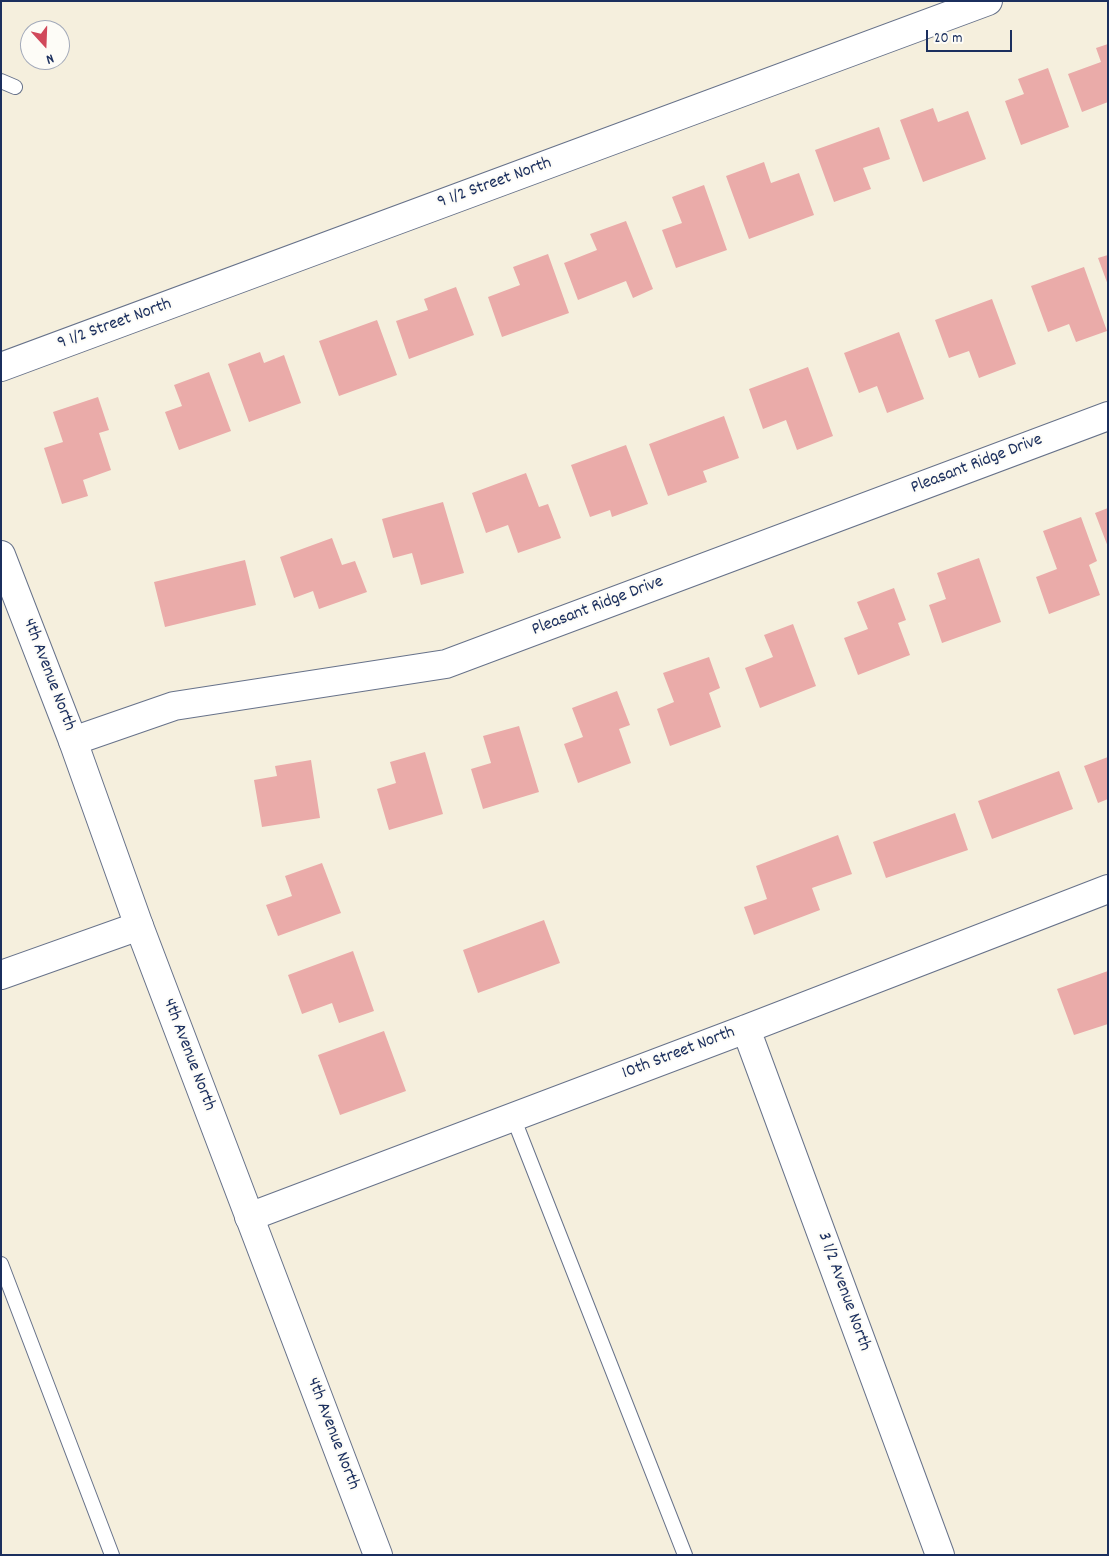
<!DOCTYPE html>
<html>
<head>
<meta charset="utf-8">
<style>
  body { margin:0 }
  #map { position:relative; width:1109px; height:1556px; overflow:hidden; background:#f5efdd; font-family:Dekko,sans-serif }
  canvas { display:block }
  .frame { position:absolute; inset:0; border:2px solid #1b2f5e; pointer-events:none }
  .north { position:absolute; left:20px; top:20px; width:50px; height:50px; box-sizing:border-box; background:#fdfcf7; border:1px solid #a3aaba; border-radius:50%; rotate:160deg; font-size:14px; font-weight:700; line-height:20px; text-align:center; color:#1b2f5e }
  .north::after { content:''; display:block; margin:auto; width:18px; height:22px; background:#d1495b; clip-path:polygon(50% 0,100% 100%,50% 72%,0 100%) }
  .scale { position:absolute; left:926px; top:30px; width:86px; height:22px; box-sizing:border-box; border:2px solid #1b2f5e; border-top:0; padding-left:6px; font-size:15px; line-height:18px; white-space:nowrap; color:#1b2f5e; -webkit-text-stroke:4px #fdfcf7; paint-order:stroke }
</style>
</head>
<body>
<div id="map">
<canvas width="1109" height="1556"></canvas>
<div class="frame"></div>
<div class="north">N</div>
<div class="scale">20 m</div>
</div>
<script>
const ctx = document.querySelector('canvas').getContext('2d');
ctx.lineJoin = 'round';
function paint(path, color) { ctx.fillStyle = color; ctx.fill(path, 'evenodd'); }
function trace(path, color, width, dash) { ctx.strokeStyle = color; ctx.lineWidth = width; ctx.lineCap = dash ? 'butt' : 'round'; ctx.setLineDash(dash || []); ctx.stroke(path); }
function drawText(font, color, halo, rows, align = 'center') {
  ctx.font = font + ' Dekko,sans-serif'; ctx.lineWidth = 4; ctx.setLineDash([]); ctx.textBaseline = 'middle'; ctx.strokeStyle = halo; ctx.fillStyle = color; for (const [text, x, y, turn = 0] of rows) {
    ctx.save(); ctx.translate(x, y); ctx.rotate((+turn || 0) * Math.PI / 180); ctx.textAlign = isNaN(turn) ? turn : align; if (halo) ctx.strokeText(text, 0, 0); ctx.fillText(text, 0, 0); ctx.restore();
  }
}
paint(new Path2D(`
  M 1108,44 L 1108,102 L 1082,112 L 1068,74 L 1101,62 L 1096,48 Z
  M 1048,68 L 1069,127 L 1021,145 L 1005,101 L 1024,94 L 1018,79 Z
  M 933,108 L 938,122 L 968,111 L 986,159 L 923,182 L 900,120 Z
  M 879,127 L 890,159 L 863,168 L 871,189 L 834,202 L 815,150 Z
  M 764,162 L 771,183 L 799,173 L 814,215 L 749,239 L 726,176 Z
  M 704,185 L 727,250 L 676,268 L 662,230 L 682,223 L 672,197 Z
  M 626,221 L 653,289 L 633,298 L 626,281 L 578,300 L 564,263 L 597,250 L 590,234 Z
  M 548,254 L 569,313 L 502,337 L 488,297 L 520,285 L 513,267 Z
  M 1108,255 L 1108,285 L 1098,258 Z
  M 1084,267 L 1107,331 L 1076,342 L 1069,324 L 1048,332 L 1031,286 Z
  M 456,287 L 474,335 L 409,359 L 396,321 L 428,310 L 424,299 Z
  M 992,299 L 1016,364 L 979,378 L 969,351 L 949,358 L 935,320 Z
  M 377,320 L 397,375 L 339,396 L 319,341 Z
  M 899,332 L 924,399 L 887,413 L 877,386 L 859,393 L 844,353 Z
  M 260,352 L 264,363 L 284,355 L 301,403 L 249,422 L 228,364 Z
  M 808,367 L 833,436 L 797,450 L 786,420 L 763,429 L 749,389 Z
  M 209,372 L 231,431 L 179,450 L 165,412 L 182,406 L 174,385 Z
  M 98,397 L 109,430 L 99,433 L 111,470 L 83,480 L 88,496 L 62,504 L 44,448 L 63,442 L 53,412 Z
  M 724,416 L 739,458 L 703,471 L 707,482 L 668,496 L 649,444 Z
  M 626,445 L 648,504 L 612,517 L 610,510 L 590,517 L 571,465 Z
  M 526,473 L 539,507 L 548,504 L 561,538 L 518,553 L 508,525 L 486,533 L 472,493 Z
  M 443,502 L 464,573 L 421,585 L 412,553 L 393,558 L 382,519 Z
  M 1108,508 L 1108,547 L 1095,513 Z
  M 1081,517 L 1097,561 L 1089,565 L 1100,595 L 1049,614 L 1036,577 L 1057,569 L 1043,531 Z
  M 332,538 L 342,565 L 355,561 L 367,592 L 319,609 L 313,591 L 294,598 L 280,557 Z
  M 979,558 L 1001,622 L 942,643 L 929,605 L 946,599 L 937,573 Z
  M 245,560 L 256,605 L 165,627 L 154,582 Z
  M 894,588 L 906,620 L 898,623 L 910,655 L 858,675 L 844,638 L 868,629 L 857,602 Z
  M 793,624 L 816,686 L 760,708 L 745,668 L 773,657 L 764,635 Z
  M 709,657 L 720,688 L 709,693 L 721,727 L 670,746 L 657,709 L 674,702 L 663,673 Z
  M 617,691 L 630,725 L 619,729 L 631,763 L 578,783 L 564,744 L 583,737 L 572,708 Z
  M 519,726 L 539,792 L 483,809 L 471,769 L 491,763 L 483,736 Z
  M 425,752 L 443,814 L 389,830 L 377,789 L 396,783 L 390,762 Z
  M 1108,757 L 1108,799 L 1098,803 L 1084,766 Z
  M 311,760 L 320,818 L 262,827 L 254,780 L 277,776 L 275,766 Z
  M 1059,771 L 1073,809 L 992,839 L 978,801 Z
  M 955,813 L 968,850 L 886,878 L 873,842 Z
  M 838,835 L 852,874 L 812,888 L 820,910 L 754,935 L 744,907 L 767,899 L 756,866 Z
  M 322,863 L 341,913 L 278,936 L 266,905 L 292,896 L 285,876 Z
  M 544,920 L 560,963 L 478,993 L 463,950 Z
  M 353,951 L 374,1011 L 339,1023 L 332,1003 L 302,1014 L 288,975 Z
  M 1108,971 L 1108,1024 L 1074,1035 L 1057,989 Z
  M 384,1031 L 406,1091 L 340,1115 L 318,1055 Z`), '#eaaba9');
const service = new Path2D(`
  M 1,81 L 15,87
  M 513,1117 L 685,1555
  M 1,1264 L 112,1555`);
const minor = new Path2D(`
  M 1,367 L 988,1
  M 73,741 L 174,706 L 446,664 L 1108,416
  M 1,975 L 139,926
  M 746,1029 L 940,1555
  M 249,1217 L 746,1029 L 1108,889`);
const tertiary = new Path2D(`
  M 1,555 L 73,741 L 139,926 L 378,1555`);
trace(service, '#67728a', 16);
trace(minor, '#67728a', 30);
trace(tertiary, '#67728a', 30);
trace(service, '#fff', 14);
trace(minor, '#fff', 28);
trace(tertiary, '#fff', 28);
drawText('18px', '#1b2f5e', '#fdfcf7', [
  ["9 1/2 Street North",495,184,-20],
  ["9 1/2 Street North",115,325,-20],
  ["Pleasant Ridge Drive",977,465,-21],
  ["Pleasant Ridge Drive",598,607,-21],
  ["4th Avenue North",48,675,69],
  ["10th Street North",679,1054,-21],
  ["4th Avenue North",188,1055,69],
  ["3 1/2 Avenue North",843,1292,70],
  ["4th Avenue North",332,1434,69]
]);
</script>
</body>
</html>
